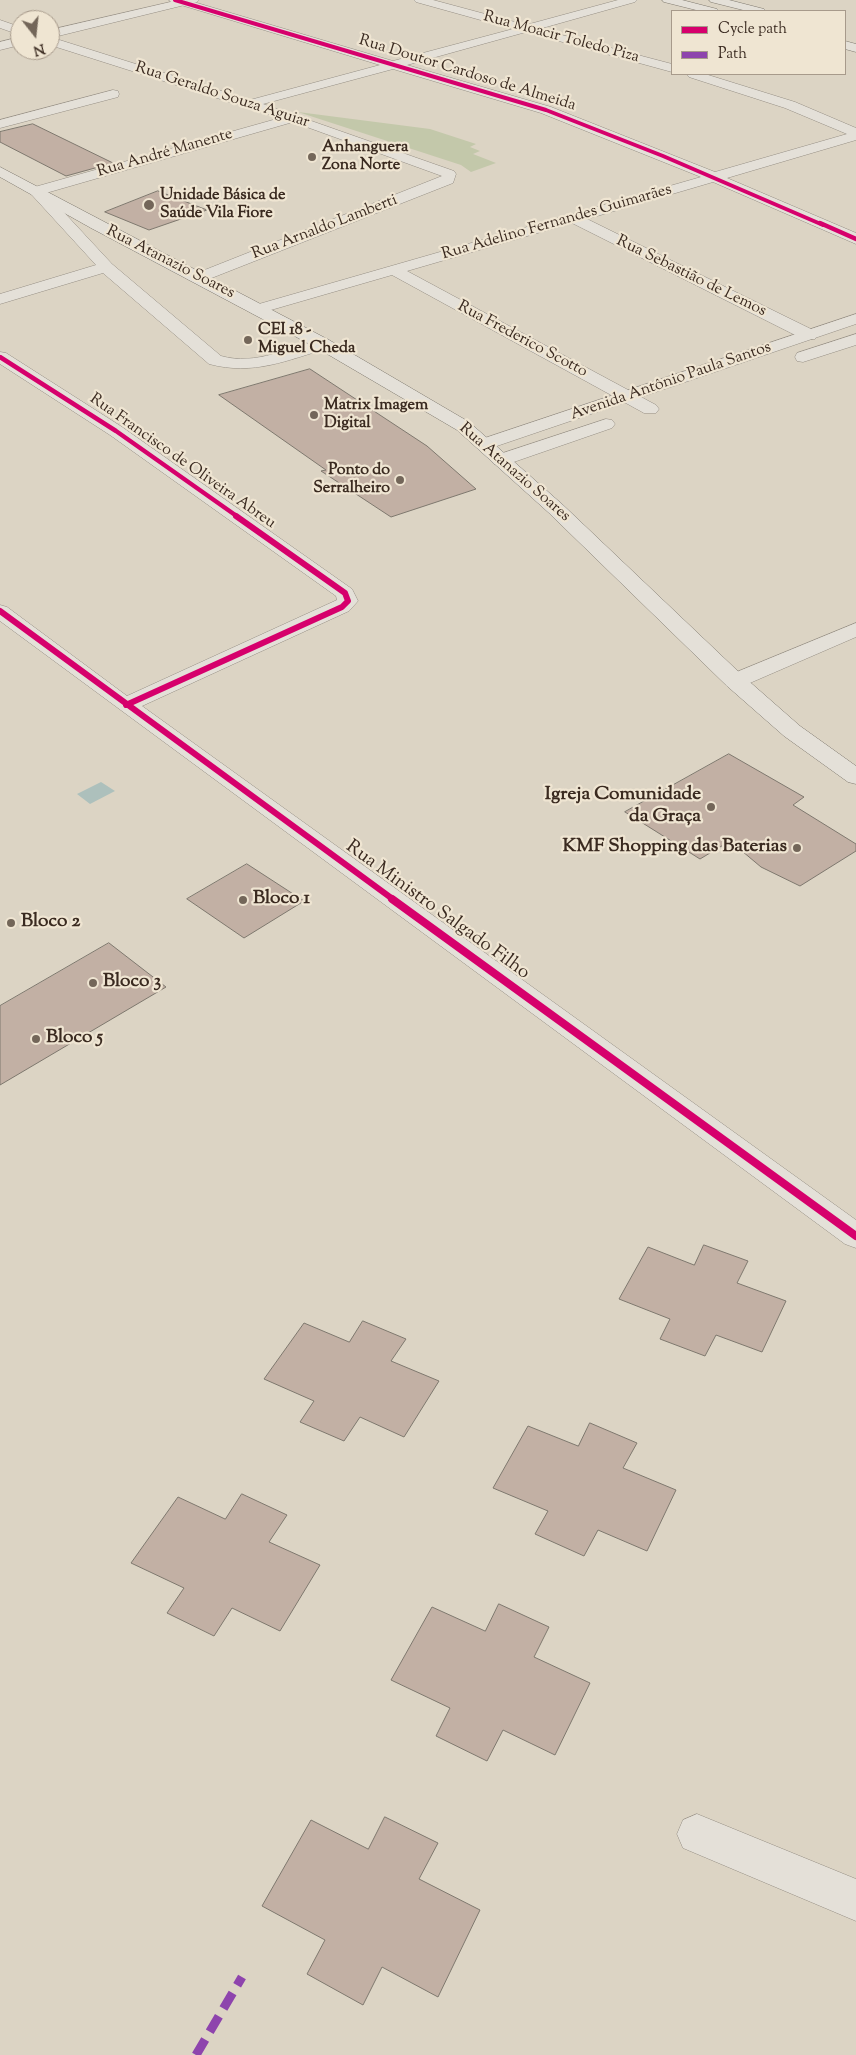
<!DOCTYPE html>
<html>
<head>
<meta charset="utf-8">
<style>
  body { margin:0 }
  #map { position:relative; width:856px; height:2055px; overflow:hidden; background:#dcd4c4; font-family:"Sorts Mill Goudy",serif }
  canvas { display:block }
  .legend { position:absolute; left:671px; top:10px; width:175px; height:65px; box-sizing:border-box; background:#efe5d2; border:1px solid #a79a8b; margin:0; padding:6px 9px; list-style:none; font-size:15px; color:#3a2a20 }
  .legend li { display:flex; align-items:center; gap:10px; height:25px }
  .legend b { width:25px; border:1px solid #a79a8b }
  .north { position:absolute; left:10px; top:10px; width:50px; height:50px; box-sizing:border-box; background:#efe5d2; border:1px solid #a79a8b; border-radius:50%; rotate:164deg; font-size:14px; font-weight:700; line-height:20px; text-align:center; color:#3a2a20 }
  .north::after { content:''; display:block; margin:auto; width:18px; height:22px; background:#736659; clip-path:polygon(50% 0,100% 100%,50% 72%,0 100%) }
</style>
</head>
<body>
<div id="map">
<canvas width="856" height="2055"></canvas>
<ul class="legend">
<li><b style="height:6px;background:#d6006c"></b>Cycle path</li>
<li><b style="height:6px;background:#8e44ad"></b>Path</li>
</ul>
<div class="north">N</div>
</div>
<script>
const ctx = document.querySelector('canvas').getContext('2d');
ctx.lineJoin = 'round';
function paint(path, color) { ctx.fillStyle = color; ctx.fill(path, 'evenodd'); }
function trace(path, color, width, dash) { ctx.strokeStyle = color; ctx.lineWidth = width; ctx.lineCap = dash ? 'butt' : 'round'; ctx.setLineDash(dash || []); ctx.stroke(path); }
function drawText(font, color, halo, rows, align = 'center') {
  ctx.font = font + ' "Sorts Mill Goudy",serif'; ctx.lineWidth = 4.5; ctx.setLineDash([]); ctx.textBaseline = 'middle'; ctx.strokeStyle = halo; ctx.fillStyle = color; for (const [text, x, y, turn = 0] of rows) {
    ctx.save(); ctx.translate(x, y); ctx.rotate((+turn || 0) * Math.PI / 180); ctx.textAlign = isNaN(turn) ? turn : align; if (halo) ctx.strokeText(text, 0, 0); ctx.fillText(text, 0, 0); ctx.restore();
  }
}
paint(new Path2D(`
  M 298,112 L 430,129 L 476,144 L 470,147 L 480,151 L 473,154 L 496,163 L 471,172 L 461,165 Z`), '#c3c8aa');
paint(new Path2D(`
  M 101,782 L 115,791 L 90,804 L 77,794 Z`), '#adc0bc');
const building = new Path2D(`
  M 33,124 L 113,163 L 66,176 L 0,142 L 0,132 Z
  M 158,191 L 207,210 L 149,230 L 105,212 Z
  M 310,369 L 427,446 L 476,489 L 391,517 L 321,471 L 326,470 L 219,395 Z
  M 729,754 L 804,797 L 793,805 L 856,844 L 856,851 L 800,886 L 761,867 L 730,841 L 700,859 L 625,812 Z
  M 247,864 L 304,901 L 244,938 L 187,899 Z
  M 109,943 L 166,987 L 0,1085 L 0,1006 Z
  M 704,1245 L 748,1261 L 737,1283 L 786,1301 L 762,1352 L 716,1335 L 705,1356 L 660,1339 L 670,1319 L 619,1299 L 648,1247 L 694,1265 Z
  M 363,1321 L 406,1339 L 391,1361 L 439,1381 L 404,1437 L 360,1417 L 344,1441 L 300,1422 L 314,1401 L 264,1379 L 304,1323 L 349,1342 Z
  M 590,1423 L 637,1443 L 623,1468 L 676,1490 L 647,1551 L 598,1530 L 584,1556 L 535,1534 L 548,1511 L 493,1488 L 528,1426 L 578,1446 Z
  M 242,1494 L 287,1515 L 269,1542 L 320,1565 L 280,1631 L 232,1608 L 214,1636 L 167,1613 L 184,1588 L 131,1563 L 178,1497 L 225,1519 Z
  M 499,1604 L 549,1627 L 534,1657 L 590,1683 L 555,1755 L 503,1730 L 487,1761 L 436,1736 L 450,1708 L 391,1680 L 432,1607 L 485,1631 Z
  M 385,1817 L 438,1843 L 419,1879 L 480,1910 L 438,1997 L 382,1967 L 363,2005 L 307,1974 L 325,1940 L 262,1906 L 311,1820 L 368,1849 Z`);
paint(building, '#c2b0a4');
trace(building, '#7e786e', 1);
const minor = new Path2D(`
  M 169,0 L 187,0 L 393,61 L 513,29 L 416,2 L 414,0 L 433,0 L 526,25 L 618,0 L 637,0 L 635,2 L 539,29 L 672,64 L 672,72 L 526,32 L 407,65 L 551,107 L 715,172 L 847,134 L 785,108 L 689,77 L 687,74 L 705,74 L 795,102 L 856,128 L 856,140 L 727,178 L 856,233 L 856,244 L 713,182 L 587,219 L 815,331 L 817,335 L 815,339 L 803,339 L 572,223 L 407,271 L 656,405 L 659,409 L 656,413 L 644,413 L 392,275 L 264,312 L 252,312 L 250,309 L 252,306 L 701,177 L 541,113 L 393,69 L 263,104 L 454,171 L 456,174 L 453,183 L 204,281 L 198,283 L 190,278 L 192,275 L 442,176 L 293,122 L 46,193 L 112,264 L 221,356 C 256,366 290,347 323,339 L 329,340 L 331,344 L 329,348 C 287,360 254,376 209,364 L 103,273 L 0,304 L 0,294 L 96,265 L 31,194 L 29,191 L 31,188 L 280,118 L 50,45 L 50,37 L 250,100 L 380,65 L 171,2 Z
  M 0,20 L 20,27 L 20,35 L 0,28 Z
  M 113,90 L 118,91 L 119,94 L 118,97 L 0,128 L 0,120 Z
  M 0,352 L 6,353 L 122,427 L 352,589 L 358,601 L 349,611 L 142,706 L 856,1220 L 856,1248 L 845,1244 L 0,621 L 0,605 L 7,607 L 127,696 L 337,600 L 336,596 L 110,435 L 0,364 Z
  M 856,623 L 856,637 L 743,686 L 735,688 L 727,686 L 724,681 L 727,676 Z
  M 697,1814 L 856,1879 L 856,1921 L 683,1848 L 677,1834 L 683,1820 Z`);
const tertiary = new Path2D(`
  M 179,0 L 199,0 L 197,2 L 50,38 L 50,30 Z
  M 20,37 L 20,45 L 0,50 L 0,42 Z
  M 856,314 L 856,324 L 491,448 L 479,448 L 476,444 L 479,440 Z
  M 856,334 L 856,345 L 803,362 L 797,361 L 795,357 L 797,353 Z
  M 606,419 L 612,420 L 615,424 L 612,428 L 508,464 L 494,464 L 492,460 L 494,456 Z`);
const secondary = new Path2D(`
  M 662,0 L 682,0 L 717,9 L 719,11 L 700,11 L 664,2 Z
  M 709,0 L 729,0 L 764,9 L 766,11 L 747,11 L 711,2 Z
  M 845,41 L 856,44 L 856,52 L 845,49 Z
  M 0,167 L 329,340 L 469,422 L 563,505 L 743,676 L 800,726 L 856,766 L 856,784 L 848,782 L 784,736 L 727,686 L 549,513 L 457,430 L 317,348 L 91,228 L 0,177 Z`);
trace(minor, '#958e84', 1);
trace(tertiary, '#958e84', 1);
trace(secondary, '#7e786e', 1);
paint(minor, '#e4e0d8');
paint(tertiary, '#e4e0d8');
paint(secondary, '#e4e0d8');
trace(new Path2D(`
  M 196,2055 L 242,1977`), '#8e44ad', 9, [18, 9]);
trace(new Path2D(`
  M 175,0 L 546,110 L 663,156 L 823,225`), '#d6006c', 4);
trace(new Path2D(`
  M 820,223 L 856,239
  M 0,357 L 116,431 L 238,517`), '#d6006c', 4.5);
trace(new Path2D(`
  M 0,611 L 394,900
  M 126,705 L 342,607 L 348,601 L 345,593 L 236,516`), '#d6006c', 6);
trace(new Path2D(`
  M 392,899 L 856,1236`), '#d6006c', 8);
for (const [x, y, r, color] of [
  [312,157,5,"#736659"],
  [149,205,6,"#736659"],
  [248,340,5,"#736659"],
  [314,415,5,"#736659"],
  [400,480,5,"#736659"],
  [711,807,5,"#736659"],
  [797,848,5,"#736659"],
  [243,900,5,"#736659"],
  [11,923,5,"#736659"],
  [93,983,5,"#736659"],
  [36,1039,5,"#736659"]
]) { const dot = new Path2D(); dot.arc(x, y, r, 0, 2 * Math.PI); ctx.fillStyle = color; ctx.fill(dot); trace(dot, '#efe5d2', 2); }
drawText('16px', '#3a2a20', '#efe5d2', [
  ["Rua Moacir Toledo Piza",561,38,15],
  ["Rua Doutor Cardoso de Almeida",467,74,17],
  ["Rua Geraldo Souza Aguiar",222,96,18],
  ["Rua André Manente",165,154,-16],
  ["Rua Adelino Fernandes Guimarães",557,223,-16],
  ["Rua Arnaldo Lamberti",325,228,-21],
  ["Rua Atanazio Soares",170,263,27],
  ["Rua Sebastião de Lemos",691,277,26],
  ["Rua Frederico Scotto",522,340,28],
  ["Avenida Antônio Paula Santos",671,382,-19],
  ["Rua Francisco de Oliveira Abreu",182,462,35],
  ["Rua Atanazio Soares",514,473,41]
]);
drawText('bold 16px', '#3a2a20', '#efe5d2', [
  ["Anhanguera",322,148],
  ["Zona Norte",322,166],
  ["Unidade Básica de",160,196],
  ["Saúde Vila Fiore",160,214],
  ["CEI 18 -",258,331],
  ["Miguel Cheda",258,349],
  ["Matrix Imagem",324,406],
  ["Digital",324,424],
  ["Ponto do",390,471,"right"],
  ["Serralheiro",390,489,"right"]
], 'left');
drawText('bold 19px', '#3a2a20', '#efe5d2', [
  ["Igreja Comunidade",701,796,"right"],
  ["da Graça",701,818,"right"],
  ["KMF Shopping das Baterias",787,848,"right"],
  ["Bloco 1",253,900],
  ["Bloco 2",21,923],
  ["Bloco 3",103,983],
  ["Bloco 5",46,1039]
], 'left');
drawText('19px', '#3a2a20', '#efe5d2', [
  ["Rua Ministro Salgado Filho",437,911,36]
]);
</script>
</body>
</html>
